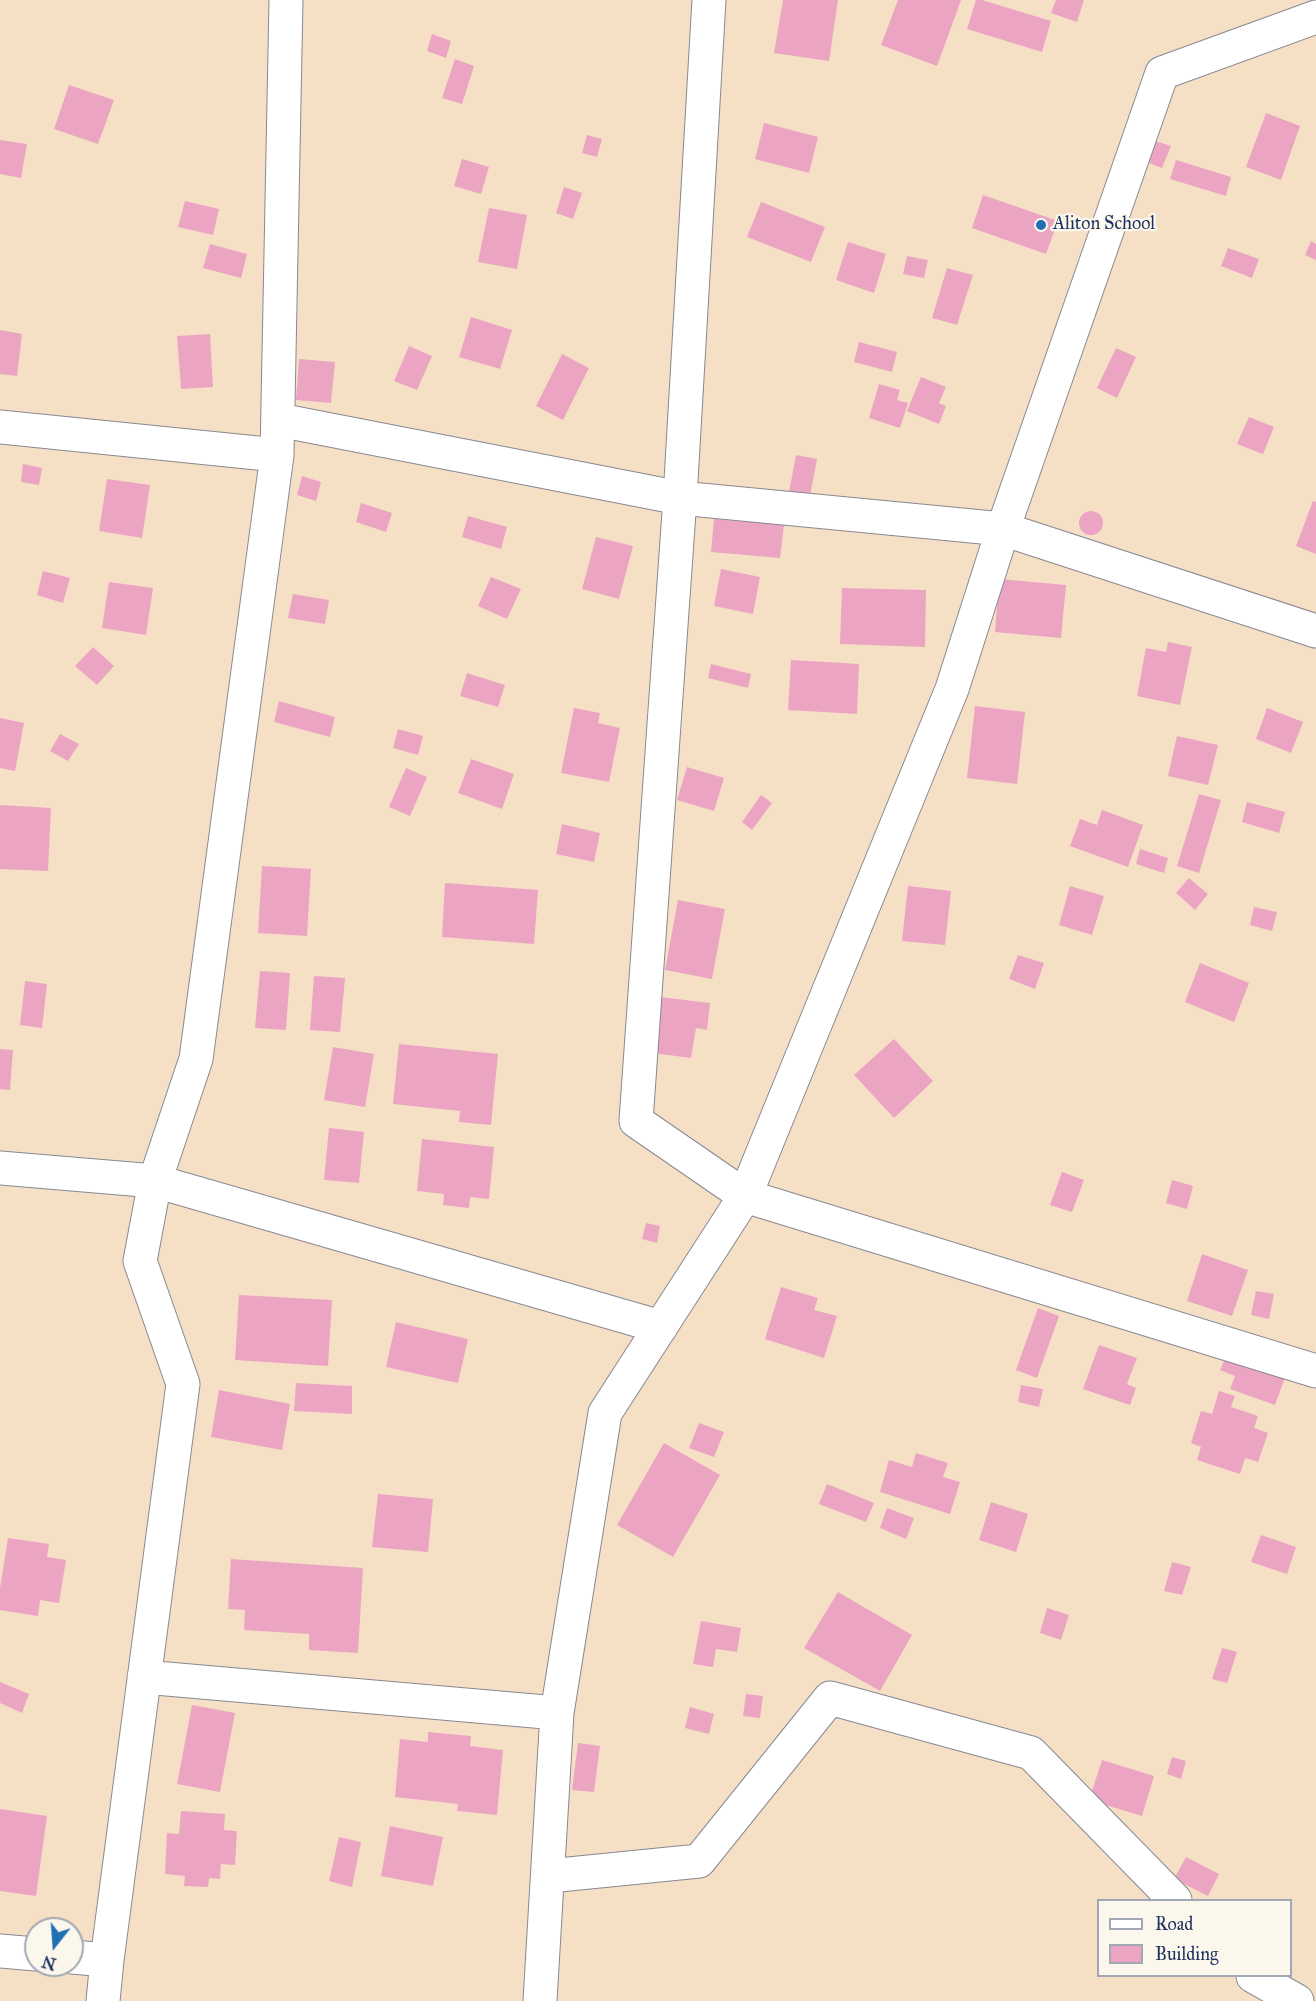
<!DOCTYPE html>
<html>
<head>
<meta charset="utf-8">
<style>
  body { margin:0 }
  #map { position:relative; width:1316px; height:2001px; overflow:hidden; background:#f5e0c5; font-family:"IM FELL Great Primer",serif }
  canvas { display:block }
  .legend { position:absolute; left:1097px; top:1899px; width:195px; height:78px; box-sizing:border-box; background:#fbf7ec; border:2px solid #a1a7b3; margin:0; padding:8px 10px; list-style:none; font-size:18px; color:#1b2f5e }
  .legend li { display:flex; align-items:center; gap:12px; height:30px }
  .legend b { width:30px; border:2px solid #a1a7b3 }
  .north { position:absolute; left:24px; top:1917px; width:60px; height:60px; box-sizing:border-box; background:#fbf7ec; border:2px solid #a1a7b3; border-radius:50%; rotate:197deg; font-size:16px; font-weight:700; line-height:24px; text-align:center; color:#1b2f5e }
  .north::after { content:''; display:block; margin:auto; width:21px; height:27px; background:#1f6fb2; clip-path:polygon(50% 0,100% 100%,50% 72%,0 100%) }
</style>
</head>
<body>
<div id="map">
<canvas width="1316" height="2001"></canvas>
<ul class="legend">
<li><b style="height:8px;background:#fff"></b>Road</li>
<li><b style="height:16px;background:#eba5c3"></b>Building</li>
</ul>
<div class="north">N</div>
</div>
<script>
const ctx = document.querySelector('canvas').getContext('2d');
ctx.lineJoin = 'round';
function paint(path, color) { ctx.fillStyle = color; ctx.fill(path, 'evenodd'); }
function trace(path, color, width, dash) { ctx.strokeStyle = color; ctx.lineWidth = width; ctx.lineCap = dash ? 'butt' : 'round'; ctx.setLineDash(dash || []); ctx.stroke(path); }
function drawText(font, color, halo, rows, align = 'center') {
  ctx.font = font + ' "IM FELL Great Primer",serif'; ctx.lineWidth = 4.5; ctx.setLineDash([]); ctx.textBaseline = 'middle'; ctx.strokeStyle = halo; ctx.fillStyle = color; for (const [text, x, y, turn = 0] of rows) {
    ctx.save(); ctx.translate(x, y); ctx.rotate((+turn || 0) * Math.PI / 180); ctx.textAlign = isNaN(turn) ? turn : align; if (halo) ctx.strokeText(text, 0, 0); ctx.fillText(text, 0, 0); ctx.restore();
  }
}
paint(new Path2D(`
  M 783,0 L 838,0 L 829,61 L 774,53 Z
  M 898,0 L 961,0 L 937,66 L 881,45 Z
  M 976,0 L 982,0 L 1051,21 L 1042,52 L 967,29 Z
  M 1056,0 L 1084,0 L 1077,22 L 1051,13 Z
  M 432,34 L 451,41 L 446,58 L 427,51 Z
  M 455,59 L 474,66 L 462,104 L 442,98 Z
  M 69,85 L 114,100 L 98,144 L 54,129 Z
  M 1266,113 L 1300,126 L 1281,180 L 1246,167 Z
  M 764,123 L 818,137 L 809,173 L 755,159 Z
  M 587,135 L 602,139 L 597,157 L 582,153 Z
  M 0,140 L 27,144 L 21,178 L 0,174 Z
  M 1152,140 L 1171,146 L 1162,168 L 1144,161 Z
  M 462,159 L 489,167 L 481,194 L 454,186 Z
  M 1176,160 L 1231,177 L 1226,196 L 1170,179 Z
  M 564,187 L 582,193 L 573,219 L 556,213 Z
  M 983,195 L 1058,221 L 1046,254 L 972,228 Z
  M 185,201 L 219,209 L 213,235 L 178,227 Z
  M 761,202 L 825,227 L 811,262 L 747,237 Z
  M 489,208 L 527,215 L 517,269 L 478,262 Z
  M 1311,241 L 1316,244 L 1316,260 L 1305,255 Z
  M 848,242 L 886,254 L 874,293 L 836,280 Z
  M 210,244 L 247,254 L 241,278 L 203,268 Z
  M 1228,248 L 1259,259 L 1252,278 L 1221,266 Z
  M 907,256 L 928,260 L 924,278 L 903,274 Z
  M 947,268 L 973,275 L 957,325 L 932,318 Z
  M 471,317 L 512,330 L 500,369 L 459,357 Z
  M 0,330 L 22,334 L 17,376 L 0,374 Z
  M 210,334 L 213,387 L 181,389 L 177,336 Z
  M 859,342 L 897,352 L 892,372 L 854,362 Z
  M 409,346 L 432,356 L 417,390 L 394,381 Z
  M 1116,348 L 1136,357 L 1117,398 L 1097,388 Z
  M 562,354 L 589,368 L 563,420 L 536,406 Z
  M 299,359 L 335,362 L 331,403 L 296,400 Z
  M 921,377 L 946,387 L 939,403 L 946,406 L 939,424 L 907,411 Z
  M 879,384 L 900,390 L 897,400 L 908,403 L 900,428 L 869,418 Z
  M 1249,417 L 1274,427 L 1263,454 L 1237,444 Z
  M 796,455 L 817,459 L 810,496 L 789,492 Z
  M 23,464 L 42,468 L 39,485 L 21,482 Z
  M 302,476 L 321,482 L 316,501 L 297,495 Z
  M 107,479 L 150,485 L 142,538 L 99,531 Z
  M 1313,501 L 1316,502 L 1316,554 L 1296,546 Z
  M 361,503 L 392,513 L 386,532 L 356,522 Z
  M1079 523a12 12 0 1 1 24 0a12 12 0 1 1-24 0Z
  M 468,516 L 507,527 L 501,549 L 462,537 Z
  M 714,519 L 784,525 L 780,558 L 711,552 Z
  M 596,537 L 633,546 L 619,599 L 582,589 Z
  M 721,569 L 760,577 L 753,614 L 714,606 Z
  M 43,571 L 70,578 L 63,603 L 37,595 Z
  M 491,577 L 521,589 L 507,619 L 478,606 Z
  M 999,579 L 1066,585 L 1061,638 L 995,632 Z
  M 109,582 L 153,588 L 146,635 L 102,628 Z
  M 842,588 L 926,590 L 925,647 L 840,644 Z
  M 293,594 L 329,600 L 325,624 L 288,618 Z
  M 1168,642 L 1192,647 L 1180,705 L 1137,696 L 1146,648 L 1166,652 Z
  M 93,647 L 114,666 L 97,685 L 75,666 Z
  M 791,660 L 859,664 L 857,714 L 788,710 Z
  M 711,664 L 751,674 L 748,688 L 708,678 Z
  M 467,673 L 505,685 L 498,707 L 460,696 Z
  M 279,701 L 335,717 L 330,737 L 274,722 Z
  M 975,706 L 1025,712 L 1017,784 L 967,778 Z
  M 574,708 L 600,713 L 598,723 L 620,728 L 609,782 L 561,773 Z
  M 1267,708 L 1303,722 L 1291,753 L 1256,739 Z
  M 0,718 L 24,723 L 15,771 L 0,768 Z
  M 398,729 L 423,736 L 418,755 L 393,748 Z
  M 60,734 L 79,744 L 68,761 L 50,751 Z
  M 1177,736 L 1218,745 L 1208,785 L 1168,776 Z
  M 471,759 L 514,774 L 502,809 L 458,793 Z
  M 687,767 L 724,778 L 714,811 L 677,800 Z
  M 406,768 L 427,777 L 410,816 L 389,807 Z
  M 1199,794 L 1221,800 L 1199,873 L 1177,866 Z
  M 761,795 L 772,803 L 752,830 L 742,822 Z
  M 1247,802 L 1285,812 L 1279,833 L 1242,822 Z
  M 0,805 L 51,808 L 48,871 L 0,869 Z
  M 1102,810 L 1143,825 L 1128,867 L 1070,846 L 1080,819 L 1097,825 Z
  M 562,824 L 600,833 L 594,862 L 556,854 Z
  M 1140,849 L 1168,858 L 1164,873 L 1136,864 Z
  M 262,866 L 311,869 L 307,936 L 258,933 Z
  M 1189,878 L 1208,894 L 1195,910 L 1176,893 Z
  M 445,883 L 538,890 L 534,944 L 442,937 Z
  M 908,886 L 951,891 L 945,945 L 902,941 Z
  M 1070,886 L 1104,896 L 1092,935 L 1059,925 Z
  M 678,900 L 725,909 L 712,979 L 665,970 Z
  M 1254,907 L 1277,912 L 1272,931 L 1250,925 Z
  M 1018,955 L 1044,963 L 1035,989 L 1009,979 Z
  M 1200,963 L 1249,983 L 1234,1022 L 1185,1002 Z
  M 260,971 L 290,973 L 286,1030 L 255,1028 Z
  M 314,976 L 345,978 L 340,1032 L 310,1030 Z
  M 25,981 L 47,984 L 42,1028 L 20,1025 Z
  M 660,997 L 710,1003 L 707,1030 L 696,1028 L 691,1058 L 653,1053 Z
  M 894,1039 L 933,1081 L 894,1118 L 854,1075 Z
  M 399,1044 L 498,1054 L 491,1125 L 459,1122 L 460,1111 L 393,1104 Z
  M 333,1047 L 374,1054 L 365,1107 L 324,1100 Z
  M 0,1049 L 13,1050 L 10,1090 L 0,1089 Z
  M 329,1128 L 364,1132 L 359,1183 L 324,1180 Z
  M 422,1139 L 494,1147 L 489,1199 L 470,1197 L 469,1208 L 443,1205 L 444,1194 L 417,1191 Z
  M 1062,1172 L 1084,1180 L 1072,1212 L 1050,1205 Z
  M 1172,1180 L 1193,1186 L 1187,1209 L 1166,1203 Z
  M 646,1223 L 660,1226 L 657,1243 L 642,1239 Z
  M 1202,1254 L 1248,1270 L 1232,1316 L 1187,1301 Z
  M 781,1287 L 818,1298 L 814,1310 L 837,1316 L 824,1358 L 765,1339 Z
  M 1256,1291 L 1274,1294 L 1269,1319 L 1251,1315 Z
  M 239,1295 L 332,1300 L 328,1366 L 235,1360 Z
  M 1038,1308 L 1059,1316 L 1037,1378 L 1016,1370 Z
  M 396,1322 L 468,1339 L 458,1383 L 386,1367 Z
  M 1099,1345 L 1137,1358 L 1127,1384 L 1136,1388 L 1130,1405 L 1083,1389 Z
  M 1227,1354 L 1286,1375 L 1275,1405 L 1230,1389 L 1235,1376 L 1220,1370 Z
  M 296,1383 L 352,1386 L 352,1414 L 294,1411 Z
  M 1021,1385 L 1043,1389 L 1039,1407 L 1018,1402 Z
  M 219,1390 L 290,1404 L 282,1450 L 211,1437 Z
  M 1219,1391 L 1235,1396 L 1231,1407 L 1258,1416 L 1254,1428 L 1268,1433 L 1258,1462 L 1245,1458 L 1240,1474 L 1197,1460 L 1201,1447 L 1191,1443 L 1201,1411 L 1212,1414 Z
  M 699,1423 L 724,1432 L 714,1457 L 689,1448 Z
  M 664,1443 L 720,1475 L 673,1557 L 617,1525 Z
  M 916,1453 L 948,1463 L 943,1477 L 960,1482 L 950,1514 L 880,1492 L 889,1460 L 912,1467 Z
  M 827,1484 L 874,1503 L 866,1522 L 819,1504 Z
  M 378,1494 L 433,1499 L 428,1552 L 372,1547 Z
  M 991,1502 L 1028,1514 L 1016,1552 L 979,1540 Z
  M 887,1508 L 914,1518 L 906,1539 L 880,1528 Z
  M 1261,1535 L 1296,1547 L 1287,1574 L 1251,1562 Z
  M 8,1538 L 49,1544 L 47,1557 L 66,1560 L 59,1603 L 40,1600 L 38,1616 L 0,1610 L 0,1588 Z
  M 231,1559 L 363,1568 L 358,1653 L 309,1650 L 309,1634 L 244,1630 L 245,1610 L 228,1609 Z
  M 1172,1562 L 1191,1567 L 1182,1595 L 1164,1591 Z
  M 838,1592 L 912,1635 L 880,1691 L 804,1648 Z
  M 1047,1608 L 1069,1615 L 1061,1640 L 1040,1633 Z
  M 701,1621 L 741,1628 L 737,1652 L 716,1649 L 713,1667 L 693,1664 Z
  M 1222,1648 L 1237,1652 L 1227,1683 L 1212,1679 Z
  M 0,1682 L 29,1694 L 22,1713 L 0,1703 Z
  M 746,1694 L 763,1696 L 760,1718 L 743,1716 Z
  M 192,1705 L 235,1713 L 220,1792 L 177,1784 Z
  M 690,1707 L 714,1714 L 709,1734 L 685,1728 Z
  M 428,1732 L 471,1736 L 470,1746 L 503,1750 L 497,1815 L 457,1811 L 458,1804 L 395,1797 L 400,1739 L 428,1742 Z
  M 578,1743 L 600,1746 L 594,1792 L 572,1790 Z
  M 1172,1757 L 1186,1761 L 1181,1779 L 1167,1774 Z
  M 1102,1760 L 1154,1776 L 1142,1816 L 1089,1800 Z
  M 0,1809 L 47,1816 L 36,1896 L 0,1891 Z
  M 181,1811 L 225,1814 L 224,1830 L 237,1831 L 235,1865 L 221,1864 L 220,1879 L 209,1878 L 208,1887 L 184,1886 L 185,1876 L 165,1874 L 167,1833 L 179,1834 Z
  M 390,1826 L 443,1837 L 433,1886 L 381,1876 Z
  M 339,1837 L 361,1842 L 352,1887 L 329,1881 Z
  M 1186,1857 L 1219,1874 L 1208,1896 L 1174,1879 Z`), '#eba5c3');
const street = new Path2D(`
  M 709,0 L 680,498 L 636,1121 L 745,1196 L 1316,1371
  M 279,420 L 680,498 L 1003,529 L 1316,631
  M 0,427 L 277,455
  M 0,1168 L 155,1181 L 661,1327
  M 144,1677 L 557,1713
  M 549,1876 L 699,1861 L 830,1698 L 1031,1753 L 1175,1900
  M 0,1951 L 36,1954
  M 72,1957 L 107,1960
  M 1253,1976 L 1297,2001
  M 103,2001 L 107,1960 L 183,1384 L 140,1261 L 155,1181 L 196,1059 L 277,455 L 286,0
  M 540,2001 L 557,1713 L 605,1413 L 745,1196 L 952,689 L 1003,529 L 1162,73 L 1316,17`);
trace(street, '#888892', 35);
trace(street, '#fff', 33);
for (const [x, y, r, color] of [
  [1041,225,6,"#1f6fb2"]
]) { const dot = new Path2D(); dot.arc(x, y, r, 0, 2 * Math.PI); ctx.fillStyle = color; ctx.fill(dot); trace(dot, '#fbf7ec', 2); }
drawText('18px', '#1b2f5e', '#fbf7ec', [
  ["Aliton School",1053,225]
], 'left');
</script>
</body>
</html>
